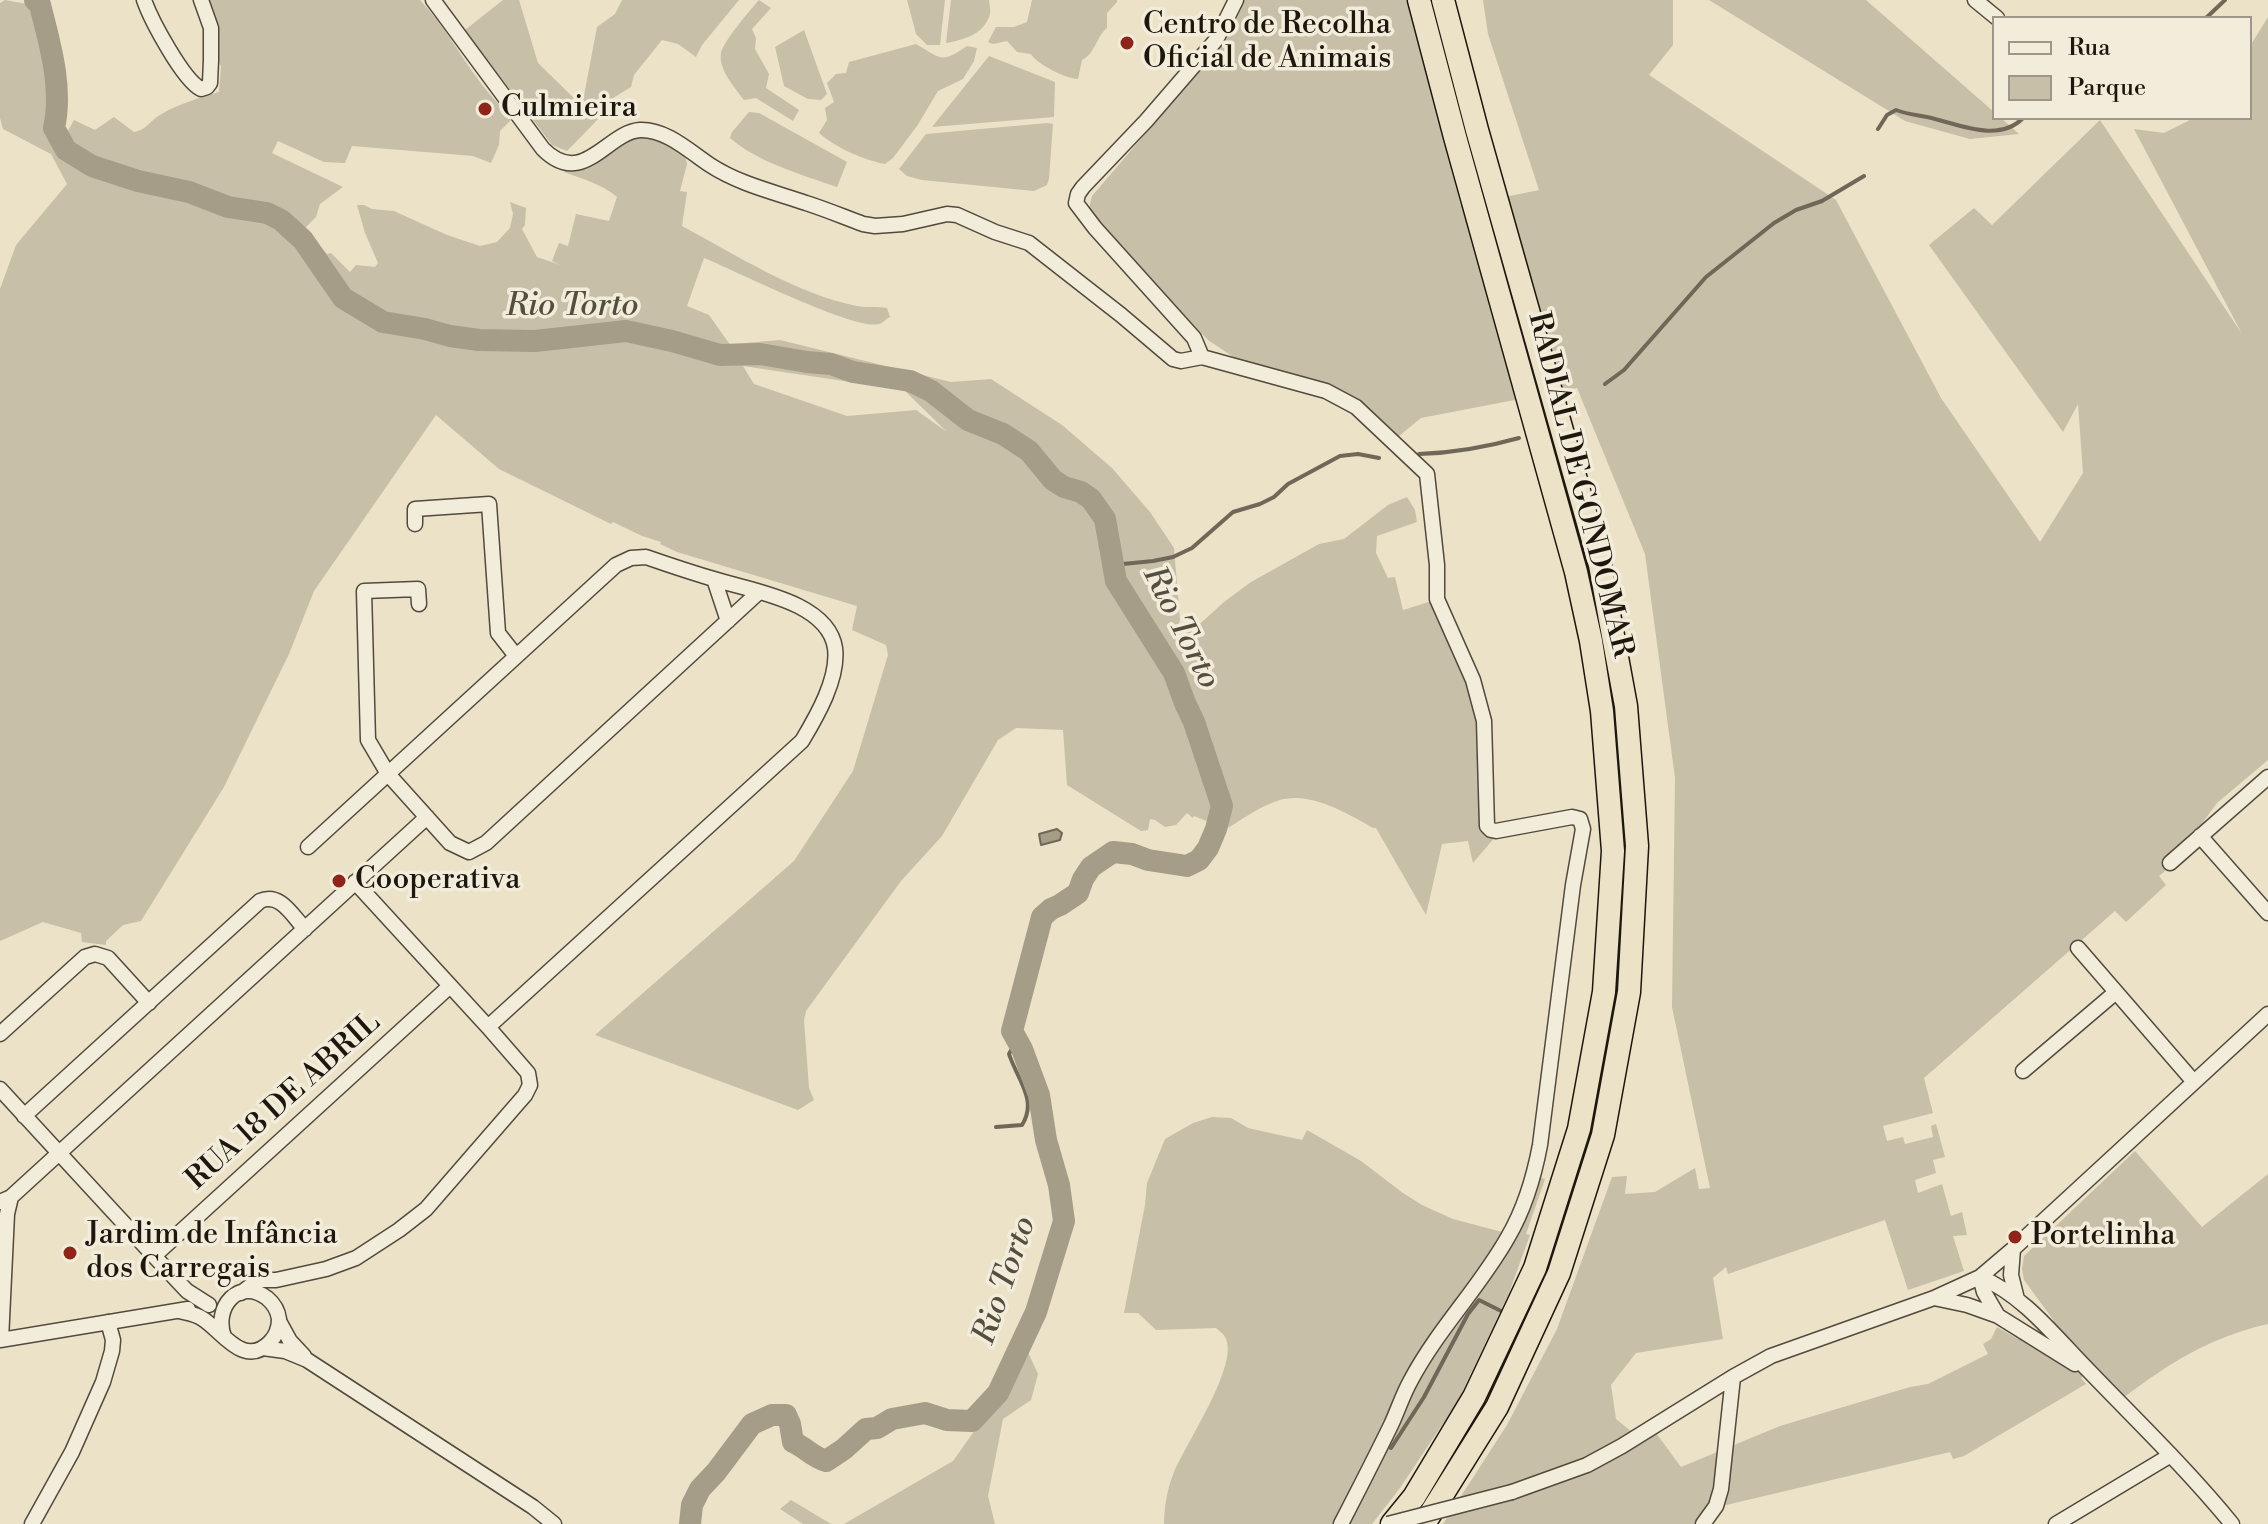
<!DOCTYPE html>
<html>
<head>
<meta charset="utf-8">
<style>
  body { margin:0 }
  #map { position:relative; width:2268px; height:1524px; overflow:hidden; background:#ebe2c8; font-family:"Libre Bodoni",serif }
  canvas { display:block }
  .legend { position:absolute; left:1992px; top:16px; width:260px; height:104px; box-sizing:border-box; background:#f2ecdb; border:2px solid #9e9789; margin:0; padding:10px 14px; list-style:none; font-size:24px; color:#1f170e }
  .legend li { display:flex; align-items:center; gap:16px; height:40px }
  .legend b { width:40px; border:2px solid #9e9789 }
</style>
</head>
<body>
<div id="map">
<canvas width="2268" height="1524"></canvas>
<ul class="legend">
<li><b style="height:10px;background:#f2ecdb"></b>Rua</li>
<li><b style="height:22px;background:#c8bfa8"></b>Parque</li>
</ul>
</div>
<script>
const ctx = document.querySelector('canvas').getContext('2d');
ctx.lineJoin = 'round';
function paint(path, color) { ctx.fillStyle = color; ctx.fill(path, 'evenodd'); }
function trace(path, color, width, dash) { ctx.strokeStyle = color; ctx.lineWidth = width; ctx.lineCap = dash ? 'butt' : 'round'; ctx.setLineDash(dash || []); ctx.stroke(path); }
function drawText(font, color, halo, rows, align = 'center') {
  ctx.font = font + ' "Libre Bodoni",serif'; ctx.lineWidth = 7; ctx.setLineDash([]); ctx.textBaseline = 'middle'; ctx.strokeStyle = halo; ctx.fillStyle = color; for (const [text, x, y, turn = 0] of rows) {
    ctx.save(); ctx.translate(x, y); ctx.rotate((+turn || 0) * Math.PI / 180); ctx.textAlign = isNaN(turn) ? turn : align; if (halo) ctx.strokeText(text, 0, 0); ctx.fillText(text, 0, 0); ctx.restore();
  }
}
paint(new Path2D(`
  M 5,0 L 38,6 C 48,45 62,88 52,128 L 64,151 L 91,168 L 138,182 L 189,194 L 228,209 L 266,215 L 280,221 L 292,231 L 316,259 L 322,256 L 309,239 L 271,206 L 243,204 L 203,192 L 189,184 L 143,176 L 83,159 L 64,138 L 74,120 L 95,130 L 114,117 L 134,132 C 148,129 148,122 160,115 C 178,104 199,98 219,92 L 221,66 L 214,55 L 207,0 L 420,0 C 445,26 461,58 483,86 C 492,98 503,107 511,120 L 500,131 L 499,145 L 491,163 L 473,156 L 352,146 L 345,163 L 324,162 L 278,141 L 272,153 L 343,187 L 320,204 L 316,217 L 305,228 L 327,254 L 331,253 L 350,272 L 356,265 L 375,267 L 378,263 L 365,233 L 357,205 L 364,205 L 372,209 L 394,211 L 447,235 L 480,246 L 497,242 L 510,228 L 513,214 L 510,202 L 526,208 L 525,225 L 522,229 L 537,257 L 560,265 L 552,261 L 559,243 L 568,246 L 576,214 L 609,221 L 617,197 C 602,184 582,179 564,172 L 566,163 L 623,143 L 636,135 L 660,138 L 685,155 L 687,164 L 680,191 L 687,192 L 682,226 C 734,254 799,295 857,306 C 867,308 877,306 887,308 L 890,317 C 886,319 883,323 879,324 C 855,331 734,270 704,258 L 687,306 L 709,315 L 733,349 L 733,344 L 780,340 L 951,382 L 991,379 L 1062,425 L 1112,468 L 1150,512 L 1174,548 L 1180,620 L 1177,629 L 1193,630 L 1224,602 L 1251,582 L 1319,544 L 1344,539 L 1388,505 L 1407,497 L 1415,510 L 1417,522 L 1377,536 L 1376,553 L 1388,578 L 1395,577 L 1403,610 L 1432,601 L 1459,649 L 1475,704 L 1478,735 L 1496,836 L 1473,863 L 1468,841 L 1442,844 L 1426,915 L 1376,828 L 1373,828 C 1346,813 1309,790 1277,801 C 1259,807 1243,819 1226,829 L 1194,816 L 1193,818 L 1187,813 L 1176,825 L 1165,827 L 1155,820 L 1150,819 L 1148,830 L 1141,831 L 1067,785 L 1063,730 L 1016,728 L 998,740 L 942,836 L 901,881 L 806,1011 L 804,1020 L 809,1088 L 814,1100 L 798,1110 L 595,1035 L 794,861 L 853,771 L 888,655 L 886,645 L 852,630 L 857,606 L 677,552 L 660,544 L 661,542 L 642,536 L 613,522 L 611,524 L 499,469 L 436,415 L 314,591 L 289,654 L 224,787 L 141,921 L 123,925 L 106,941 L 106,945 L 82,942 L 81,933 L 43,922 L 0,941 L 0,289 L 16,245 L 67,184 L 51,154 L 3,129 L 0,118 L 0,3 ZM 743,366 L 904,390 L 947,432 L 916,410 L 847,416 L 754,384 Z
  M 503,0 L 519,0 L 538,63 L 582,106 L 597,27 L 615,14 L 622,0 L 739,0 L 702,45 L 696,57 L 678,44 L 662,40 L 634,75 L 631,87 L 613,98 L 604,113 L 567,151 L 552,145 L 465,30 Z
  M 759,0 L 771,8 L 752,29 L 756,38 L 755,49 L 769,74 L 766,88 L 799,110 L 793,121 L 756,98 L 744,100 C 735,88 718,69 721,53 C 723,42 750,10 759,0 Z
  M 907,0 L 945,0 L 940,45 L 927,45 L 916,34 Z
  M 951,0 L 989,0 C 989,5 991,9 990,14 C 985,34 963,40 946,43 Z
  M 1032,0 L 1117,0 L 1117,2 L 1107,13 L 1107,28 C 1096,37 1095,54 1082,60 L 1078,79 C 1066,79 1037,64 1031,54 L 1017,52 L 1007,41 L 993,44 L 988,42 L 996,27 L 1014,27 L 1027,22 Z
  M 1245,0 L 1406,0 L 1461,206 L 1539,190 L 1488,34 L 1483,0 L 1673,0 L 1673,45 L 1649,75 L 1836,200 L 1941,398 L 2040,542 L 2083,473 L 2078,404 L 2063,432 L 1929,245 L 1974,208 L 1992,225 L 2100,120 L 2242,334 L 2134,129 L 2164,133 L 2188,121 L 2191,118 L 2250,118 L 2250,46 L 2268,17 L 2268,760 L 2217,803 L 2170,867 L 2159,876 L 2166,885 L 2126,922 L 2115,911 L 1924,1078 L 1933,1113 L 1883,1126 L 1887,1141 L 1903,1137 L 1905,1144 L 1933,1137 L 1931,1126 L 1936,1124 L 1945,1157 L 1933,1160 L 1936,1173 L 1915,1180 L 1918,1193 L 1942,1184 L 1951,1216 L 1962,1212 L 1967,1235 L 1953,1236 L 1964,1271 L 1908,1290 L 1885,1220 L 1728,1274 L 1726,1267 L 1713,1278 L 1723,1339 L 1636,1353 L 1611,1385 L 1616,1419 L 1643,1441 L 1656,1433 L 1681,1467 L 1780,1426 L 1910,1387 L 1928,1384 L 1988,1354 L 1983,1344 L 1991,1339 L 1997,1327 L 2018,1339 L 2054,1321 L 2024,1280 L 2022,1269 L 2024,1256 L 2135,1151 L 2202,1227 L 2268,1174 L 2268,1324 C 2210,1337 2169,1363 2122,1399 L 2095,1369 L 2081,1378 L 2086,1384 L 1964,1456 L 1953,1459 L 1950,1452 L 1722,1506 L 1707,1524 L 1443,1524 L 1507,1425 L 1557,1329 L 1612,1177 L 1627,1176 L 1625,1194 L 1655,1192 L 1695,1168 L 1699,1189 L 1710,1188 L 1672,1007 L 1675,778 L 1645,554 L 1577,388 L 1421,418 L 1399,436 L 1329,385 L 1238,360 L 1208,340 L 1108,235 L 1089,208 L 1092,196 L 1223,43 Z
  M 1709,0 L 1866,0 L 1994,112 L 1994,118 L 2001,118 L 2019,134 L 1970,139 L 1905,121 Z
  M 804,30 L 827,94 L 821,100 L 808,99 L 784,86 L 775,47 Z
  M 916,44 C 942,59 941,64 967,46 L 977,48 L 974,61 L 963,79 L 938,91 L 917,126 L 893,158 L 885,164 C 863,160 835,147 819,133 L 827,120 L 825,108 L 834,102 L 827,83 L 836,74 L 846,73 L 849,62 Z
  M 989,56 L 1055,82 L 1054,117 L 932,127 Z
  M 749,112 L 759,113 L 847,162 L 837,187 C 803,175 757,162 730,138 L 732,132 Z
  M 1047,123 L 1053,124 L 1049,179 L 1047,185 L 1034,191 L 922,180 L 907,176 L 899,169 L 926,134 Z
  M 1212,1117 L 1231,1118 L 1248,1128 L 1302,1140 L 1307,1130 L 1361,1161 L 1403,1193 L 1422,1205 L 1453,1219 L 1506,1233 L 1539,1177 L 1545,1179 L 1526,1234 L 1530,1235 L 1509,1293 L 1458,1401 L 1400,1488 L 1372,1524 L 1164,1524 C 1164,1509 1167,1489 1173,1475 C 1183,1447 1241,1364 1225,1337 C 1223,1333 1219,1331 1216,1328 L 1156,1330 L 1138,1313 L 1124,1313 L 1145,1205 L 1147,1183 L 1165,1139 L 1193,1123 Z
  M 1026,1348 L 1038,1374 L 1031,1400 L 1003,1419 L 988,1496 L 995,1524 L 844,1524 L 953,1461 L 1002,1392 Z
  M 791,1500 L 831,1524 L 803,1524 L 780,1509 Z`), '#c8bfa8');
const water = new Path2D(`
  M 1057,829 L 1062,833 L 1060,840 L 1041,845 L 1039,834 Z`);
paint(water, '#a69d89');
trace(water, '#706758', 2);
trace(new Path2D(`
  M 2206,18 L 2225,0
  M 1878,129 L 1887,115 L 1896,110 C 1906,114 1916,115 1927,117 C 1956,123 1998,144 2023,118
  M 1605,384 L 1624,370 L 1706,277 L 1774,223 L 1796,210 L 1822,201 L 1864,176
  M 1419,454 C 1452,453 1487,447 1519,438
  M 1113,565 L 1153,561 L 1173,557 L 1192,548 L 1233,512 L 1260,504 L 1274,497 L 1288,484 L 1340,456 L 1358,454 L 1379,458
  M 996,1127 L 1022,1125 C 1038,1100 1017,1079 1009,1054 L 1013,1047 L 1019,1043
  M 1391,1448 L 1424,1397 L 1468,1314 L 1479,1300 L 1501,1311`), '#706758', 4);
trace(new Path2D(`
  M 35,0 L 40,5 C 50,44 63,88 54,128 L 66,150 L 92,166 L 138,181 L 189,192 L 228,207 L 267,213 L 281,220 L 303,240 L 343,298 L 383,322 L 425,329 L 450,336 L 479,340 L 535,341 L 626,331 L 672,341 L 720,355 L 760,354 L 807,362 L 831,364 L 853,372 L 910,381 L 931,391 L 968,420 L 1003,434 L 1029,451 L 1053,480 L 1064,487 L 1081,492 L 1091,499 L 1105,519 L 1116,581 L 1174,673 L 1185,703 L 1194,722 L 1222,806 L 1216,829 L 1208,848 L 1199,860 L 1187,866 L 1148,860 L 1132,854 L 1113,852 L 1091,867 L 1083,879 L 1078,893 L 1060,905 L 1051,909 L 1042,917 L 1012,1031 L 1022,1049 L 1039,1095 L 1046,1140 L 1059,1185 L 1064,1221 L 1036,1312 L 998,1393 L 972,1421 L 947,1420 L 925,1413 L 892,1419 L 877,1428 L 866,1429 L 844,1449 L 826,1461 C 813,1457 806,1448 793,1442 L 790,1424 L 786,1415 L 772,1415 L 752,1424 L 716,1472 L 700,1489 L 692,1505 L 690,1524`), '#a69d89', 22);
const minor = new Path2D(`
  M 144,0 C 151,20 183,80 201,89 L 207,87 L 210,83 L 211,60 L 211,28 L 201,0
  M 433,0 L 543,149 C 583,189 607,132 640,130 C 666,129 689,151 710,165 C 739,184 774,192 806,203 C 825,209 844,217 863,224 L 875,226 L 903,224 L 947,214 L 957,215 L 995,232 L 1029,243 L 1121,315 L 1173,359 L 1181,361 L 1202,357 L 1326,391 L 1356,407 L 1427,474 L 1437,565 L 1437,599 L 1473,680 L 1484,721 L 1487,826 L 1491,830 L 1496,831 L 1572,817 L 1580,819 L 1583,829 L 1573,885 L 1540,1145 C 1534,1177 1525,1208 1508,1237 C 1480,1287 1438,1329 1411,1380 C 1403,1394 1398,1410 1391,1425 C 1375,1458 1358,1491 1341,1524
  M 1975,0 L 1997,18
  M 1202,357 L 1194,338 L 1095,228 L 1076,203 L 1078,194 L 1083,187 L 1146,121 L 1216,40 L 1236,0
  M 415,524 L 415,509 L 489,504 L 498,633 L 516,656
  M 714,579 L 728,621
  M 419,604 L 418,589 L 364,591 L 368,740 L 388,774 L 450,843 L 469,852 L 486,843 L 759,592
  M 2200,836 L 2268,913
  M 308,847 L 616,565 L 631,558 L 646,557 C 669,565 693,573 717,580 C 753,591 828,602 835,648 C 839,678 817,716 802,741 L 488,1027
  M 2170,863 L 2268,777
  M 2078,948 L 2194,1082
  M 0,1034 L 85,957 L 95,954 L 108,958 L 149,1003
  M 2023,1071 L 2116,992
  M 0,1089 L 154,1256 L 187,1291 L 209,1305
  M 24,1116 L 260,901 C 280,892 292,915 305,929
  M 0,1202 L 11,1197 L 427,817
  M 2013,1249 L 2011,1275 L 2017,1299
  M 154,1256 L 450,986
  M 1980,1277 C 2025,1296 2056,1338 2090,1372 C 2138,1422 2188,1470 2232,1524
  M 1980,1277 L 1984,1292 L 1998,1316
  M 241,1293 L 258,1280 L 276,1280 L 326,1269 L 356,1258 L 399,1230 L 426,1209 L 525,1095 L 530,1085 L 528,1073 L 488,1027 L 355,882
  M 1934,1298 L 1967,1305 L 1998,1316 L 2075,1364
  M 179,1311 C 187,1313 196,1314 203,1319 C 222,1331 244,1369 270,1342 C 276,1336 279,1328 279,1319 C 278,1311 273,1303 267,1298 C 239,1277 213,1307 224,1337
  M 279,1321 L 290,1341 L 304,1356
  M 0,1340 L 188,1309
  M 1,1340 L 7,1214 L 11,1197
  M 263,1348 L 285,1351 L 307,1360 L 533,1507 L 554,1524
  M 1512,1492 L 1587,1465 L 1622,1446 L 1733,1377 L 1771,1356 L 1934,1298 L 1980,1277 L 2013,1249 L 2268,1014
  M 32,1524 L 72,1452 L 103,1382 L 112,1351 L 113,1340 L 108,1322
  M 1703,1524 L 1716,1506 L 1721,1489 L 1733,1377
  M 2056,1524 L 2171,1455`);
const highway = new Path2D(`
  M 1392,1524 L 1414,1497 L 1474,1397 L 1535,1268 L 1579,1129 L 1604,992 L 1613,851 L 1602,711 L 1591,641 L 1576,572 L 1455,137 L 1419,0
  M 1424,1524 L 1497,1407 L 1559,1273 L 1603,1135 L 1629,992 L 1637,846 L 1626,706 L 1600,565 L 1477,130 L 1443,0`);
trace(minor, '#524a3c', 17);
trace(highway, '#1f170e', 25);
trace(minor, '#f2ecdb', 14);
trace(highway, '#ebe2c8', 22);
const minorBridge = new Path2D(`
  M 1388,1524 L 1512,1492`);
trace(minorBridge, '#524a3c', 17, []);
trace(minorBridge, '#f2ecdb', 14);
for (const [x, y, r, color] of [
  [1127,43,8,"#8f2418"],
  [485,109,8,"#8f2418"],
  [339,881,8,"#8f2418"],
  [2015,1237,8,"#8f2418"],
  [70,1253,8,"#8f2418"]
]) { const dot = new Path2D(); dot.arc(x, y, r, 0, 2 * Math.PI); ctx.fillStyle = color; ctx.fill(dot); trace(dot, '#f2ecdb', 3); }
drawText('30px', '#1f170e', '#f2ecdb', [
  ["Centro de Recolha",1143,26],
  ["Oficial de Animais",1143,60],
  ["Culmieira",501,109],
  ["Cooperativa",355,881],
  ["Jardim de Infância",86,1236],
  ["dos Carregais",86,1270],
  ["Portelinha",2031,1237]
], 'left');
drawText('30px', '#1f170e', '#f2ecdb', [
  ["RADIAL DE GONDOMAR",1579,485,76],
  ["RUA 18 DE ABRIL",284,1102,-42]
]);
drawText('italic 32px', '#554d3f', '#f2ecdb', [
  ["Rio Torto",572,307],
  ["Rio Torto",1180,628,63],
  ["Rio Torto",1006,1281,-71]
]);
</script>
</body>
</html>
